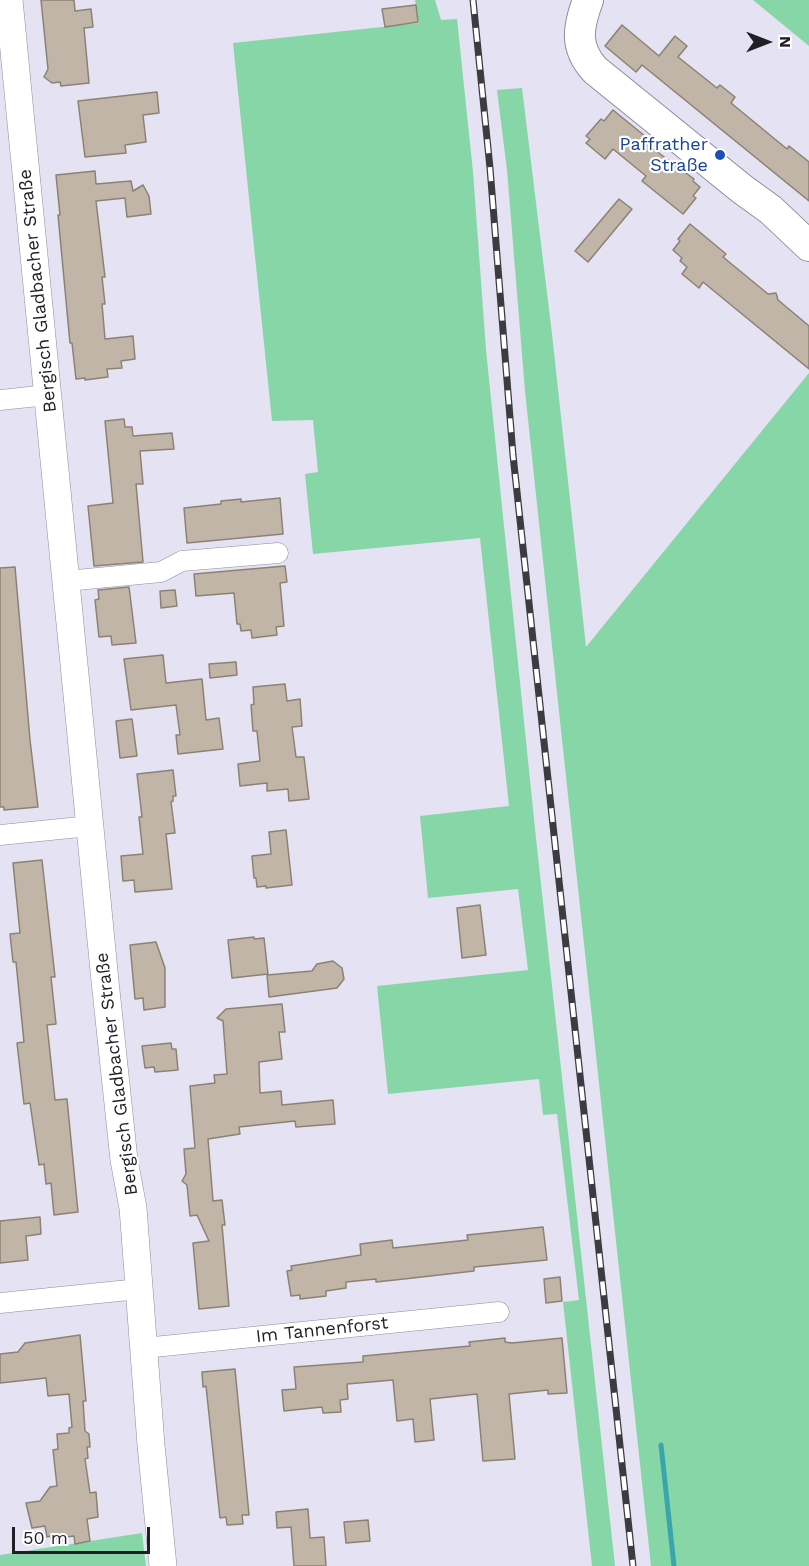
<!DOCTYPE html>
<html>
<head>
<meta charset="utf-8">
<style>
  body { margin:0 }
  #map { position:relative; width:809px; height:1566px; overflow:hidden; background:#e4e2f3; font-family:"Work Sans",sans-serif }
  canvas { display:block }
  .north { position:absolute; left:737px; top:12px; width:60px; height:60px; -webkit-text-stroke:4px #fff; paint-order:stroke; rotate:90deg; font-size:16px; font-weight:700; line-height:24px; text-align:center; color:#1f1f25 }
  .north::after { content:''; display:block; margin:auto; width:21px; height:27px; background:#1f1f25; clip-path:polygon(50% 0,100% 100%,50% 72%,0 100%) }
  .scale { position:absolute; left:12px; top:1527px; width:138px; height:27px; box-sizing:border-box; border:3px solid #1f1f25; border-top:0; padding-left:8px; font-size:18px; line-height:21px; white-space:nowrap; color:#1f1f25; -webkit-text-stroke:4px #fff; paint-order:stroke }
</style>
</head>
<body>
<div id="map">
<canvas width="809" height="1566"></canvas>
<div class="north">N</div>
<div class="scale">50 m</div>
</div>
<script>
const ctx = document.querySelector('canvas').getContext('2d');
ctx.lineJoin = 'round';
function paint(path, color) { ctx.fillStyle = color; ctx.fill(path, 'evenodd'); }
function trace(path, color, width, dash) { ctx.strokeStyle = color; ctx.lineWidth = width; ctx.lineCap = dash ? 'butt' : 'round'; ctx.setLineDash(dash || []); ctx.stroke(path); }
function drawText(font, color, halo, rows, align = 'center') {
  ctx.font = font + ' "Work Sans",sans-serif'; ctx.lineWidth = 4.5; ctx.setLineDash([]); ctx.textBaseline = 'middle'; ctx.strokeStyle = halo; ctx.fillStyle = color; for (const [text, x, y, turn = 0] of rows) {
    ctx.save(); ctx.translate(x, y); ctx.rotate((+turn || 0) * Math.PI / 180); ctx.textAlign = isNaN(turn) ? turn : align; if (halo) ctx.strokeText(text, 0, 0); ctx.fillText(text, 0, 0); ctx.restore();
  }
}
paint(new Path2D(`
  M 415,0 L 435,0 L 441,20 L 457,19 L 473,172 L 486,350 L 535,829 L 615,1566 L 592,1566 L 563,1302 L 579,1300 L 557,1114 L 543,1115 L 539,1079 L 388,1094 L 377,986 L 528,970 L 518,889 L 428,898 L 420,816 L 509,806 L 480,538 L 313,554 L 305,474 L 318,472 L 313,420 L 272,421 L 233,43 L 419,23 Z
  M 753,0 L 809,0 L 809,46 Z
  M 522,88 L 552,334 L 586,647 L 809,373 L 809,1566 L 651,1566 L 560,721 L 525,391 L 507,170 L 497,90 Z
  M 142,1533 L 146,1566 L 0,1566 L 0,1555 Z`), '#87d6a7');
trace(new Path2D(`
  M 661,1445 L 674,1566`), '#3aa5ab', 5);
const building = new Path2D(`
  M 41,0 L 74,0 L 75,11 L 91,9 L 93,27 L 84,28 L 89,83 L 61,86 L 60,82 L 52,83 L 44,77 L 48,69 Z
  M 416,5 L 418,22 L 385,27 L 382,9 Z
  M 622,25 L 659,56 L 675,36 L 687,46 L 678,57 L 717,88 L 720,85 L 735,97 L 731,103 L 787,149 L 789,146 L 809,162 L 809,201 L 642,65 L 636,72 L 605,46 Z
  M 157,92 L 159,113 L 143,115 L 146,142 L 125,145 L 126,153 L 85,157 L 78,101 Z
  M 613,110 L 651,141 L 648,145 L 694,179 L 693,181 L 700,187 L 693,196 L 696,198 L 683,214 L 642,181 L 646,176 L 613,149 L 605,159 L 586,143 L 590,139 L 586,136 L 601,119 L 604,121 Z
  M 95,171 L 96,184 L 131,181 L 133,191 L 143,185 L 149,196 L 151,214 L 127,217 L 125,198 L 96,201 L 105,277 L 102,277 L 105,304 L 102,304 L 105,339 L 133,336 L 135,359 L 121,361 L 122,368 L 107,369 L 108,377 L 85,380 L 85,378 L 76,379 L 72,343 L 70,343 L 58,215 L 60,215 L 56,175 Z
  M 619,199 L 632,209 L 588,262 L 575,251 Z
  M 690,224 L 726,254 L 723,257 L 768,294 L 776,293 L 778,300 L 809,326 L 809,369 L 703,282 L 699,288 L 682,274 L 687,267 L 680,261 L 682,258 L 673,250 L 680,241 L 678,239 Z
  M 124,419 L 125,427 L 132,427 L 133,436 L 172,433 L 174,449 L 140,451 L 143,484 L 136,484 L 143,562 L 94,566 L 88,506 L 113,503 L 105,421 Z
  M 280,498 L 283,534 L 187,543 L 184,508 L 221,504 L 221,501 L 241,499 L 241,502 Z
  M 285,566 L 287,582 L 280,583 L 284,626 L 276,627 L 277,635 L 252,638 L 251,630 L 241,631 L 240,624 L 237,624 L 234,593 L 196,596 L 194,574 Z
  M 15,567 L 30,740 L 38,807 L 4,810 L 4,807 L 0,807 L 0,568 Z
  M 129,587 L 136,643 L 112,645 L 111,636 L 99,637 L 95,600 L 99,599 L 98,590 Z
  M 175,590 L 177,606 L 161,608 L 160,591 Z
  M 163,655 L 166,683 L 202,679 L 206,720 L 219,718 L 223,749 L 178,754 L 176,735 L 180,735 L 176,705 L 131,710 L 124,659 Z
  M 236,662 L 237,675 L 210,678 L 209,664 Z
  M 285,684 L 287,701 L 300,699 L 302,726 L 292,727 L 296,757 L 304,757 L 309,799 L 289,801 L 288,789 L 267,791 L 267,783 L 240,786 L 238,764 L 260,761 L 257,731 L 253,731 L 251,705 L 254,704 L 253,687 Z
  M 132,719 L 137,756 L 120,758 L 116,721 Z
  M 173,770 L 176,796 L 173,796 L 173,801 L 171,802 L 175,833 L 166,834 L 172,889 L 135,892 L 134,880 L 123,881 L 121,856 L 143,854 L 139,817 L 142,817 L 137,774 Z
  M 286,830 L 292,885 L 266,888 L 266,886 L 257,887 L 256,878 L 254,878 L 252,856 L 271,854 L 269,832 Z
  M 42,860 L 55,977 L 51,977 L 56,1024 L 47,1025 L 51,1062 L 55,1100 L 67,1099 L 78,1212 L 54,1215 L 51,1183 L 46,1184 L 44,1164 L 39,1165 L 30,1103 L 24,1104 L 17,1043 L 24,1042 L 16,962 L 13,962 L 10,934 L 20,933 L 13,863 Z
  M 480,905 L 486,955 L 462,958 L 457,908 Z
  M 254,937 L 254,939 L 264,938 L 268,974 L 232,978 L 228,940 Z
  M 156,942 L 165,968 L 165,1007 L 144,1010 L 143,998 L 135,999 L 130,945 Z
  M 333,961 L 342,968 L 344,979 L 337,988 L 269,997 L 267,975 L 312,971 L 317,964 Z
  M 282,1004 L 285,1032 L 279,1032 L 282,1059 L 259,1062 L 260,1093 L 281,1091 L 282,1105 L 333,1100 L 335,1124 L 296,1127 L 295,1121 L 239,1127 L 240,1134 L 208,1139 L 213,1201 L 222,1200 L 225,1225 L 222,1225 L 229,1306 L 199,1309 L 193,1243 L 209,1241 L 197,1215 L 190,1216 L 187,1185 L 182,1181 L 186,1174 L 184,1149 L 195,1148 L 190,1086 L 215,1083 L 214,1075 L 227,1074 L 223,1021 L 217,1018 L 226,1009 Z
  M 171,1043 L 172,1049 L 176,1049 L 178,1070 L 155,1072 L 154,1067 L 145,1068 L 142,1046 Z
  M 40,1217 L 41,1234 L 26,1236 L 28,1260 L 0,1263 L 0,1221 Z
  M 543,1227 L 547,1260 L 474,1267 L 474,1271 L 404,1279 L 376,1282 L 376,1279 L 346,1282 L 346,1288 L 326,1291 L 326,1296 L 300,1299 L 300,1295 L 291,1296 L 287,1271 L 292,1270 L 291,1266 L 361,1255 L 360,1244 L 392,1240 L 393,1248 L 468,1240 L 467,1235 Z
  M 560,1277 L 562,1301 L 546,1303 L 544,1279 Z
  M 80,1335 L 86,1401 L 83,1401 L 85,1431 L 89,1434 L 90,1447 L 87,1447 L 88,1458 L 85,1459 L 90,1493 L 96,1492 L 98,1517 L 87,1519 L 90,1541 L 75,1544 L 74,1536 L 51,1539 L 51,1536 L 47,1537 L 45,1526 L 32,1528 L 26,1503 L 40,1501 L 50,1487 L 57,1486 L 53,1450 L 58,1449 L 57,1434 L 69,1433 L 69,1428 L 72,1427 L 69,1394 L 48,1396 L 46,1378 L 0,1383 L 0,1354 L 18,1352 L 25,1343 Z
  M 505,1338 L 505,1342 L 512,1343 L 562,1338 L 567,1393 L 548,1394 L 548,1390 L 509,1394 L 515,1459 L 483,1461 L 477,1394 L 430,1399 L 434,1440 L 415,1442 L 413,1419 L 397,1421 L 393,1380 L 347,1384 L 348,1399 L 340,1400 L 341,1412 L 323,1413 L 322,1407 L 284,1411 L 282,1390 L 296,1389 L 294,1367 L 363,1362 L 363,1356 L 470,1346 L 469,1342 Z
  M 235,1369 L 249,1515 L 242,1515 L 243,1524 L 227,1525 L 226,1517 L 220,1518 L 206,1386 L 203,1387 L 202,1372 Z
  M 308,1509 L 310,1538 L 324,1537 L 326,1566 L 294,1566 L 291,1527 L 277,1528 L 276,1512 Z
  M 368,1520 L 370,1541 L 346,1543 L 344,1522 Z`);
paint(building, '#c0b5a7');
trace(building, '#8c8274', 1.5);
const street = new Path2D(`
  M 0,400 L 48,395
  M 66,581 L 161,572 L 182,561 L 278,553
  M 0,835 L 90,826
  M 0,1303 L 139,1289
  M 144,1348 L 499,1312`);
const secondary = new Path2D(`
  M 9,0 L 105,981 L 124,1160 L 133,1208 L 151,1445 L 163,1566`);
const primary = new Path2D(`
  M 588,0 C 578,27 574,47 595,70 L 742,189 L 771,210 L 809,246`);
trace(street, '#8f8c9c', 21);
trace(secondary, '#8f8c9c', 28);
trace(primary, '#8f8c9c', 32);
trace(street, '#fff', 20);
trace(secondary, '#fff', 27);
trace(primary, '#fff', 30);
const rail = new Path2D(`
  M 473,0 L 490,168 L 513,455 L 633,1566`);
trace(rail, '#3b3b42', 7);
trace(rail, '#fff', 4.5, [14]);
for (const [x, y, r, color] of [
  [720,155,6,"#1a4fb4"]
]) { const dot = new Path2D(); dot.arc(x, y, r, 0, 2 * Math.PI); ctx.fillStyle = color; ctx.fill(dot); trace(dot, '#fff', 2); }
drawText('18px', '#164399', '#fff', [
  ["Paffrather",708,145],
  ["Straße",708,166]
], 'right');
drawText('18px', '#1f1f25', '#fff', [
  ["Bergisch Gladbacher Straße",38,291,-96],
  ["Bergisch Gladbacher Straße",117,1074,-97],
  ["Im Tannenforst",322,1330,-6]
]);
</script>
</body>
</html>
